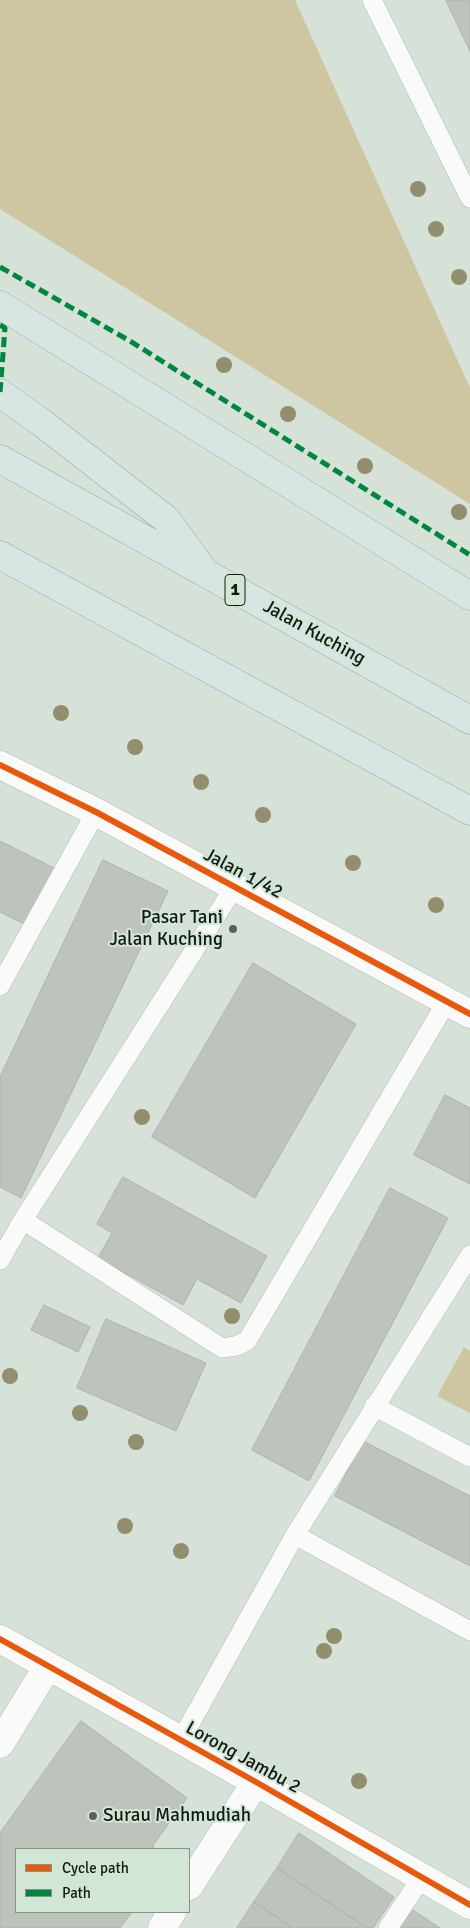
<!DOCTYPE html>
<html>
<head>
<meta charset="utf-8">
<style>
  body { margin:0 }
  #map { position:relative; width:470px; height:1928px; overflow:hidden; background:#d6e1d8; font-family:Signika,sans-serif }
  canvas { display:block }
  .legend { position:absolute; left:15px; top:1848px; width:175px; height:65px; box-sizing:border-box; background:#d1e6d4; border:1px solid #859487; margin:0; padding:6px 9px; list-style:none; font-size:15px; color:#131a14 }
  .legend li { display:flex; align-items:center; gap:10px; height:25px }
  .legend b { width:25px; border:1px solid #859487 }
</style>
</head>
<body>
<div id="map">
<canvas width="470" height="1928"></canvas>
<ul class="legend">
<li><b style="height:6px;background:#e8590c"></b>Cycle path</li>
<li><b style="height:6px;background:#00873e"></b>Path</li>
</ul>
</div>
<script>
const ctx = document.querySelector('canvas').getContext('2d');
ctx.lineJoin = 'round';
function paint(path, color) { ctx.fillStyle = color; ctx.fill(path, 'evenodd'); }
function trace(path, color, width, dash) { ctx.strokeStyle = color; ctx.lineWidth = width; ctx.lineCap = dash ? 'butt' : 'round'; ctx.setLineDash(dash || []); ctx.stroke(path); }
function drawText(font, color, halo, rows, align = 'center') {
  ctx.font = font + ' Signika,sans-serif'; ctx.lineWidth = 4; ctx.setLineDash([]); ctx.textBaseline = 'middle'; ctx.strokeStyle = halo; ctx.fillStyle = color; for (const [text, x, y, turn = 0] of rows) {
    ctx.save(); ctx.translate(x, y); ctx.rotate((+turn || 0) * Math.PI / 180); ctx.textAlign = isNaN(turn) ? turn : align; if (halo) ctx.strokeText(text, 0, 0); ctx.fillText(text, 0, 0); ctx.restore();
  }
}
paint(new Path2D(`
  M 0,0 L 295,0 L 470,388 L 470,504 L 0,209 Z
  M 464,1347 L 470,1351 L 470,1413 L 437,1396 Z`), '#cec6a0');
const building = new Path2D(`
  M 446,0 L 470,0 L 470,51 Z
  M 0,841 L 56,869 L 28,926 L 0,912 Z
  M 103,860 L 168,891 L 21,1198 L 0,1187 L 0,1077 Z
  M 253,963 L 356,1024 L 255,1198 L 152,1137 Z
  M 445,1095 L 470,1108 L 470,1184 L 414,1155 Z
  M 123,1177 L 267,1256 L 241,1303 L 197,1279 L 183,1305 L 98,1258 L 112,1233 L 97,1224 Z
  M 390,1188 L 448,1218 L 309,1481 L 252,1450 Z
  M 44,1305 L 90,1327 L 78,1352 L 31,1330 Z
  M 106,1319 L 206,1363 L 176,1431 L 77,1388 Z
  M 363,1441 L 470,1496 L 470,1566 L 335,1496 Z
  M 81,1721 L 187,1798 L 152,1847 L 156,1849 L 16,1849 L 16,1912 L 132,1912 L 120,1928 L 0,1928 L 0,1833 Z
  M 299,1833 L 394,1897 L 373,1928 L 367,1928 L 277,1868 Z
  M 277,1868 L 367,1928 L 293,1928 L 254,1902 Z
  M 254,1902 L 293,1928 L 237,1928 Z
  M 413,1910 L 440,1928 L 401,1928 Z`);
paint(building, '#bec4bb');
trace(building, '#adb4ab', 1);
const service = new Path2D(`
  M 372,0 L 470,198
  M 0,986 L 96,812
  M 23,1220 L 222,1348 L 236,1346 L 247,1341 L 447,1001
  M 0,1260 L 23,1220 L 235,886
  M 374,1406 L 470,1457
  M 295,1535 L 470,1631
  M 181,1740 L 295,1535 L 470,1255
  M 388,1928 L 422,1877`);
const minor = new Path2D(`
  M 0,1639 L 256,1782 L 470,1905
  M 0,1744 L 48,1666
  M 189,1886 L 256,1782
  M 162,1928 L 172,1912`);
const tertiary = new Path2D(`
  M 0,765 L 96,812 L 470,1014`);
const trunk = new Path2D(`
  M 0,305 L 470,596
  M 0,393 L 42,423 L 167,520 L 201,567
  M 0,459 L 470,720
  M 0,555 L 470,811`);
trace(service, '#b3bcb4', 20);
trace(minor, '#b3bcb4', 29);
trace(tertiary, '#b3bcb4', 29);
trace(trunk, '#94a9a2', 29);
trace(service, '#f9faf9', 19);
trace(minor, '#f9faf9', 28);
trace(tertiary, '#f9faf9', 28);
trace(trunk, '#d7e6e2', 28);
trace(new Path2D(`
  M 0,267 L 130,341 L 470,555
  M 0,325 L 5,328 L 0,393`), '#00873e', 5, [10, 5]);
trace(new Path2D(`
  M 0,765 L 96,812 L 470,1014
  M 0,1639 L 256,1782 L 470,1905`), '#e8590c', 6);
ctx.fillStyle = '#938e6e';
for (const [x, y] of [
  [418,189],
  [436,229],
  [459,277],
  [224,365],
  [288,414],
  [365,466],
  [459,512],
  [61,713],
  [135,747],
  [201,782],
  [263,815],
  [353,863],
  [436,905],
  [142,1117],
  [232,1316],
  [10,1376],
  [80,1413],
  [136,1442],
  [125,1526],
  [181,1551],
  [334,1636],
  [324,1651],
  [359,1781]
]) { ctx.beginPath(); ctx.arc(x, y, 8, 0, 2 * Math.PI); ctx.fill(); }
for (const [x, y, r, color] of [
  [233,929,5,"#576059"],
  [93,1816,5,"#576059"]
]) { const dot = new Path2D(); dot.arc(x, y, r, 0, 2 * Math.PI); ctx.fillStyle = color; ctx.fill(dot); trace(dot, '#d1e6d4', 2); }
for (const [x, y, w] of [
  [235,590,20]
]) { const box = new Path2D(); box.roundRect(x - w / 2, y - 15.5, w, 31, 4); ctx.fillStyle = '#d1e6d4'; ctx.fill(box); trace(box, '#131a14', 1); }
drawText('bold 18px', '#131a14', null, [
  ["1",235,590]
]);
drawText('19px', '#131a14', '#d1e6d4', [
  ["Jalan Kuching",314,633,29],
  ["Jalan 1/42",243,874,28],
  ["Lorong Jambu 2",243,1758,29]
]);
drawText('19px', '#131a14', '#d1e6d4', [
  ["Pasar Tani",223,918],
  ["Jalan Kuching",223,940],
  ["Surau Mahmudiah",103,1816,"left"]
], 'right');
</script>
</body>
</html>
